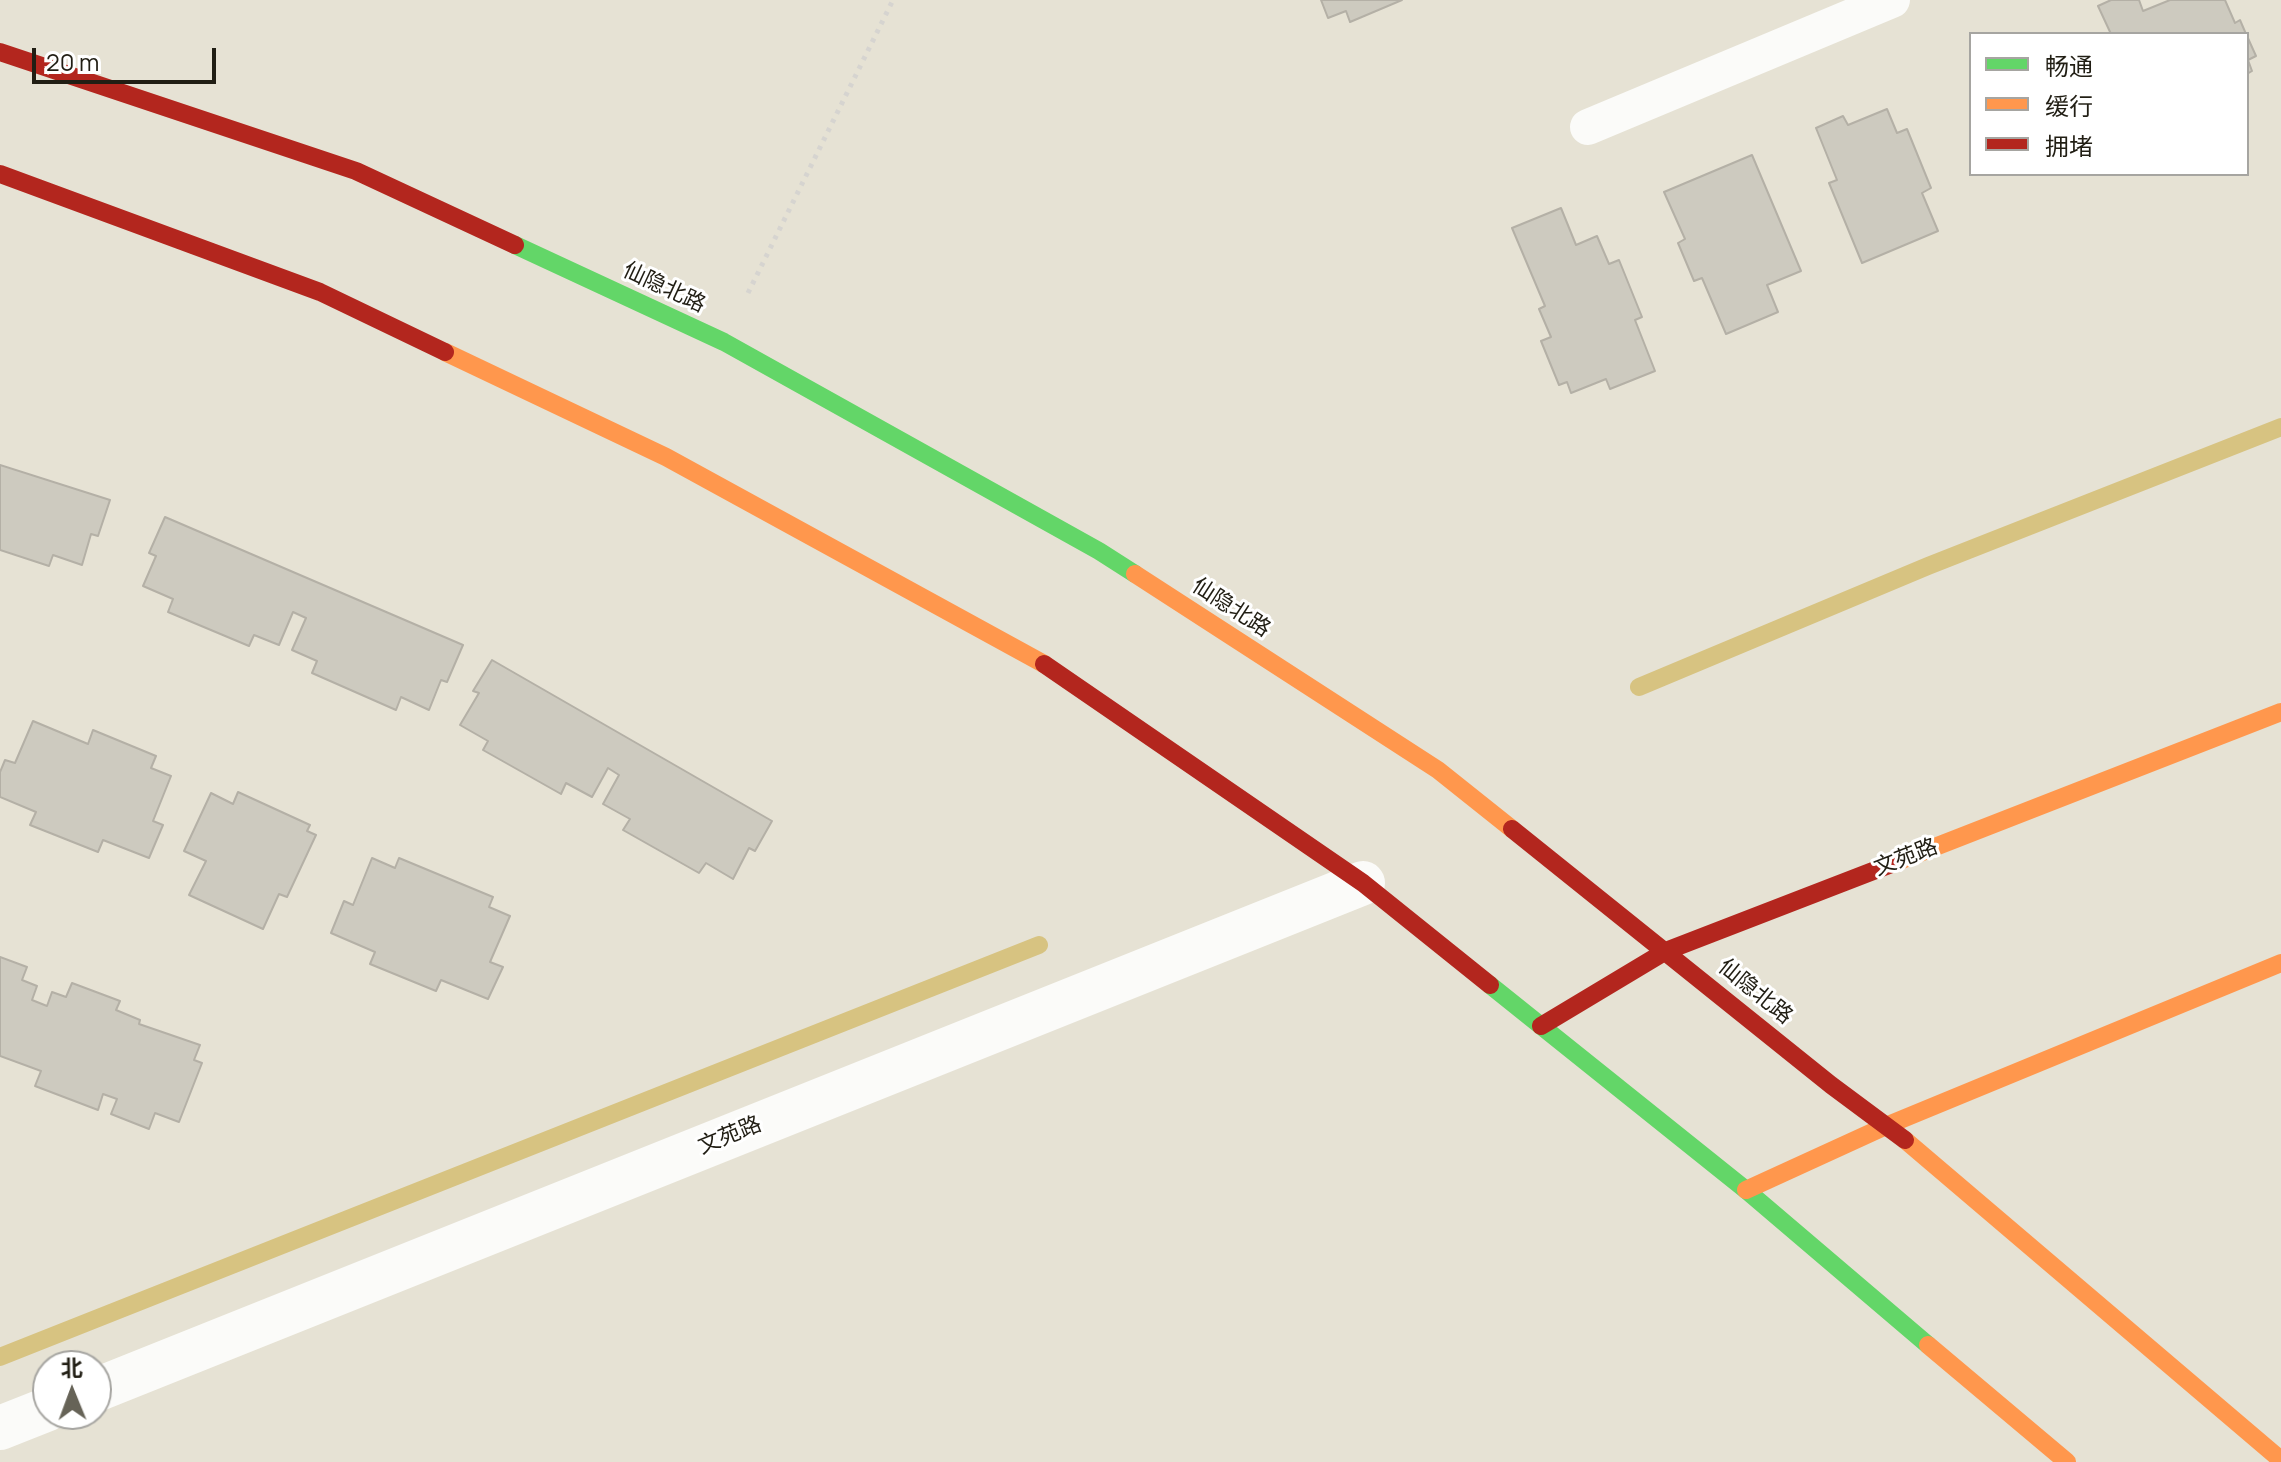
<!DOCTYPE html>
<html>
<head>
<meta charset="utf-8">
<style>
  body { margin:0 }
  #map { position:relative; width:2281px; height:1462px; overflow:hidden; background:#e6e2d4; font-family:Manrope,"Noto Sans SC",sans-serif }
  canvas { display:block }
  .legend { position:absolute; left:1969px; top:32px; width:280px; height:144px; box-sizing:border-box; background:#fff; border:2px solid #a6a5a1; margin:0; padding:10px 14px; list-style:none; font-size:24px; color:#211e14 }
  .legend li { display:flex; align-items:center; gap:16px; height:40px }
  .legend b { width:40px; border:2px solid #a6a5a1 }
  .north { position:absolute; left:32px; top:1350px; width:80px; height:80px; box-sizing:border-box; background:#fff; border:2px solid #a6a5a1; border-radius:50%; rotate:359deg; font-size:22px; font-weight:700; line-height:32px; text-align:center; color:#211e14 }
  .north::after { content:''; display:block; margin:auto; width:28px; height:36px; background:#666357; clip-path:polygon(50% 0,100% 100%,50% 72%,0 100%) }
  .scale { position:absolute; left:32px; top:48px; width:184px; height:36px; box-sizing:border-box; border:4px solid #211e14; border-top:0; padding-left:10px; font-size:24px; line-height:28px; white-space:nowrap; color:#211e14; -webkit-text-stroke:6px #fff; paint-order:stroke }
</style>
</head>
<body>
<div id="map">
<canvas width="2281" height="1462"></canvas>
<ul class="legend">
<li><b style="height:10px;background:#63d668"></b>畅通</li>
<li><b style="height:10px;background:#ff974d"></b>缓行</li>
<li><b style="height:10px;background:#b3261e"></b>拥堵</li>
</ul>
<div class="north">北</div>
<div class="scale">20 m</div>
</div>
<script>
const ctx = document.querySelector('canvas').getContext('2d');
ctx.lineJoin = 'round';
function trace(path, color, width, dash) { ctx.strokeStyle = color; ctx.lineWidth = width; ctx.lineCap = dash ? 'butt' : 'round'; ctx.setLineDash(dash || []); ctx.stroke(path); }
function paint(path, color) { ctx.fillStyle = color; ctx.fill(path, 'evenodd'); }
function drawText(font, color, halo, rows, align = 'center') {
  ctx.font = font + ' Manrope,"Noto Sans SC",sans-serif'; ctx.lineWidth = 6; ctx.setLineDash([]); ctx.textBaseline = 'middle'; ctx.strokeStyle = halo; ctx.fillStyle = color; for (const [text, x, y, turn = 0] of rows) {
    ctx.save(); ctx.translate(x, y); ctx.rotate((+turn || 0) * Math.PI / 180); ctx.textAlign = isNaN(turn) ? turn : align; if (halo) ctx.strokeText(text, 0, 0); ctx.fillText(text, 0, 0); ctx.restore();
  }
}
trace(new Path2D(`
  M 1639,687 L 1928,566 L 2281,427
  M 0,1357 L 1039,945`), '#d7c381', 18);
const building = new Path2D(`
  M 1321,0 L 1402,0 L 1350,22 L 1346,11 L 1328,18 Z
  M 2111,0 L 2139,0 L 2143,11 L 2170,0 L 2225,0 L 2235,23 L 2240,20 L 2246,34 L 2111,34 L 2098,6 Z
  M 2247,36 L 2256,56 L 2248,60 L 2252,71 L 2247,74 Z
  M 1887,109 L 1897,133 L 1907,129 L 1931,188 L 1922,193 L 1938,231 L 1862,263 L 1829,183 L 1837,180 L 1816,128 L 1843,116 L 1848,125 Z
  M 1752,155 L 1801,271 L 1767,285 L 1778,312 L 1726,334 L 1702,278 L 1694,281 L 1678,243 L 1685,239 L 1664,192 Z
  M 1561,208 L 1576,245 L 1597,236 L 1609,264 L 1619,260 L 1642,317 L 1635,320 L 1655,371 L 1610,389 L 1606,379 L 1571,393 L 1567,382 L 1559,385 L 1541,341 L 1551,337 L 1539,309 L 1545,306 L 1512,228 Z
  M 0,465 L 110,500 L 98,536 L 91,534 L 82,565 L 53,555 L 49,566 L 0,550 Z
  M 165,517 L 463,645 L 447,682 L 441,680 L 429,710 L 401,697 L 396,710 L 312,673 L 317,661 L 292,650 L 306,618 L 293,612 L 279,645 L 254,635 L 249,646 L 168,612 L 173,599 L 143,586 L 156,556 L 149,553 Z
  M 492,660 L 772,821 L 755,851 L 749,848 L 733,879 L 706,863 L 699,873 L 623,830 L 630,819 L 603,804 L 619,775 L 608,768 L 592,797 L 566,783 L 561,794 L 483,750 L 488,741 L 460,725 L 479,693 L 473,691 Z
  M 33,721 L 88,744 L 93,730 L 156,756 L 151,768 L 171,776 L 153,821 L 163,825 L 149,858 L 103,840 L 98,852 L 30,825 L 36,812 L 0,797 L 0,772 L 5,760 L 15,763 Z
  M 238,792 L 310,825 L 307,831 L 316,835 L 287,897 L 279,894 L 263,929 L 189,895 L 206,861 L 184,851 L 211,793 L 233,804 Z
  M 372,858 L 395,868 L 399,858 L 493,897 L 489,907 L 510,916 L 490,962 L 503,967 L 488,999 L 441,980 L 436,991 L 370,964 L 375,952 L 331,933 L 344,901 L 353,905 Z
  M 0,957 L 27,967 L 22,980 L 37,986 L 32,1000 L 47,1006 L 52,992 L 66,997 L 72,983 L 120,1001 L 116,1010 L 140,1020 L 139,1024 L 200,1045 L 194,1060 L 202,1063 L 179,1122 L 155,1113 L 149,1129 L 111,1114 L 117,1099 L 103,1094 L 98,1110 L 35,1086 L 41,1071 L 0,1056 Z`);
paint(building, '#cdcabf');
trace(building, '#b4b0a6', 2);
trace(new Path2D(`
  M 748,293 L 893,0`), '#d6d4d0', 5, [4, 6]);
trace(new Path2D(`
  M 1588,127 L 1892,0`), '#fbfbf9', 36);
trace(new Path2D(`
  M 96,1390 L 1363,883
  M 0,1428 L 48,1409`), '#fbfbf9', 44);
trace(new Path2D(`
  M 515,245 L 724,342 L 1099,551 L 1135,574
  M 1490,985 L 1746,1190 L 1928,1345`), '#63d668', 18);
trace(new Path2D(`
  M 445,352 L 666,457 L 1044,664
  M 1135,574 L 1438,770 L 1512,829
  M 1899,861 L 2281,712
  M 1905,1140 L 2281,1460
  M 1746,1190 L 1888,1125 L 2281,963
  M 1928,1345 L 2067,1462`), '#ff974d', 18);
trace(new Path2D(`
  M 0,52 L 356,171 L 515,245
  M 0,174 L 320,292 L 445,352
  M 1044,664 L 1363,883 L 1490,985
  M 1512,829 L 1831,1085 L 1905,1140
  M 1541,1026 L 1666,951 L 1899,861`), '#b3261e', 18);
drawText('22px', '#211e14', '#fff', [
  ["仙隐北路",664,288,25],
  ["仙隐北路",1231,608,33],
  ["文苑路",1906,858,-21],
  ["仙隐北路",1755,992,39],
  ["文苑路",730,1136,-22]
]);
</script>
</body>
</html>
